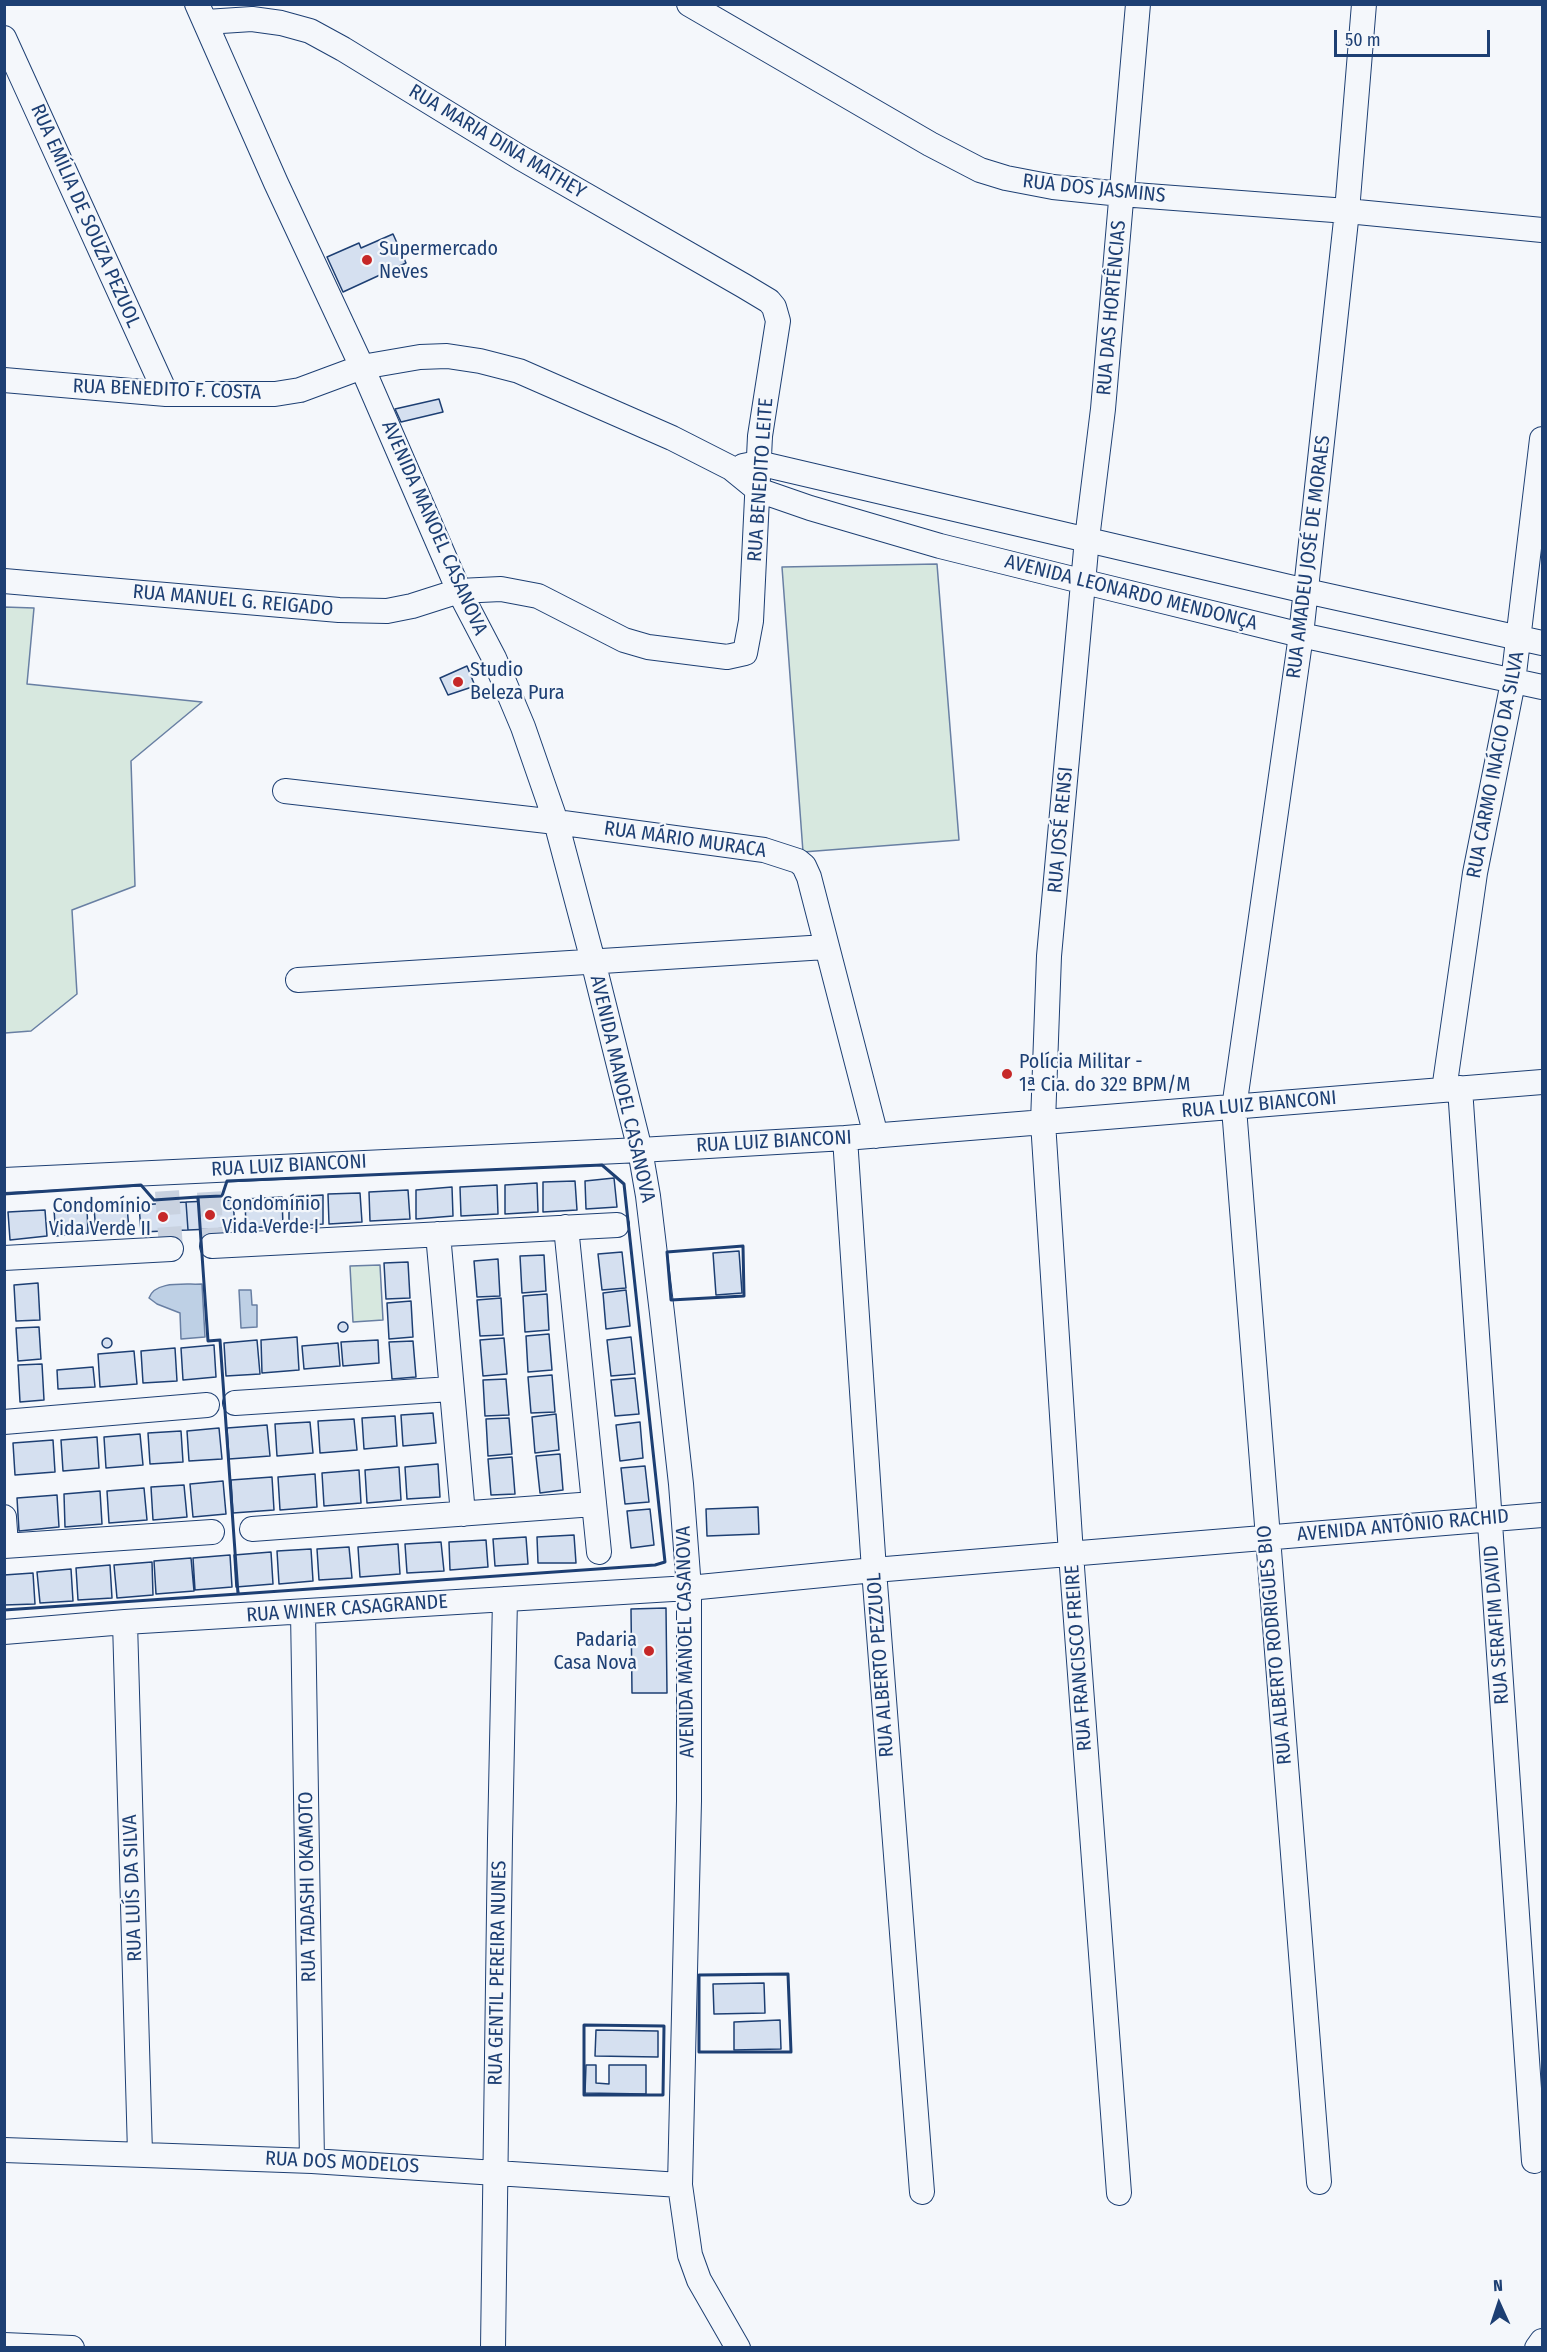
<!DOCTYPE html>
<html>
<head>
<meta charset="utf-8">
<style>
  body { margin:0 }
  #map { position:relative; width:1547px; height:2352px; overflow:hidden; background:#f4f7fb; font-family:"Fira Sans Condensed",sans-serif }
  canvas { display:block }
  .frame { position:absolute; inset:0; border:6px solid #1d3f73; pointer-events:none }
  .north { position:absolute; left:1469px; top:2274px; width:60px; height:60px; -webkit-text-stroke:4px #f4f7fb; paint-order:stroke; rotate:357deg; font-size:16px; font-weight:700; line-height:24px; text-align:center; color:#1d3f73 }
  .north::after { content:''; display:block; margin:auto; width:21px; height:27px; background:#1d3f73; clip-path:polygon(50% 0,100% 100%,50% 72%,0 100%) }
  .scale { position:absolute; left:1334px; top:30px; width:156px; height:27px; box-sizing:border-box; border:3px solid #1d3f73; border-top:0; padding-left:8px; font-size:18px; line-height:21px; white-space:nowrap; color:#1d3f73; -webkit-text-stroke:4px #f4f7fb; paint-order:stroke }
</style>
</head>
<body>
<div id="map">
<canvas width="1547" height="2352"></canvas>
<div class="frame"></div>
<div class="north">N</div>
<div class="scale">50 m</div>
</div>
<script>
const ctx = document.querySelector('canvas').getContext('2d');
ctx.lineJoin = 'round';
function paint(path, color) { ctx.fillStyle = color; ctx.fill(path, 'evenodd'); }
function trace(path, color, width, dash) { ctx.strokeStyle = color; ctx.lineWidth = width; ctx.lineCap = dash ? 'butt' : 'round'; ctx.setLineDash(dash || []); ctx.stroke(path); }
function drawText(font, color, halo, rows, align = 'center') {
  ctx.font = font + ' "Fira Sans Condensed",sans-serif'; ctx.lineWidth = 4.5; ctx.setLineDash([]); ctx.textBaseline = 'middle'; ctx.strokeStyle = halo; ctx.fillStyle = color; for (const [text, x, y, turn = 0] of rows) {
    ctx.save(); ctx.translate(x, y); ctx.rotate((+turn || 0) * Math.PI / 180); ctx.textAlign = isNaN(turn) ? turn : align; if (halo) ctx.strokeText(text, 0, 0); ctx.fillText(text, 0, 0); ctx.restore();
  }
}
const green = new Path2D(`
  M 937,564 L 959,840 L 803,852 L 782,567 Z
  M 4,607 L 34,608 L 27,684 L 202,702 L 131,761 L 135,886 L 72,910 L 77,994 L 31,1031 L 5,1033 Z
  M 380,1265 L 383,1320 L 353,1322 L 350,1266 Z`);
paint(green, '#d7e8df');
trace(green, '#687fa3', 1.5);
const water = new Path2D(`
  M 202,1284 L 205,1337 L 181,1339 L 180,1313 L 157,1304 L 149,1298 C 155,1280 186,1285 202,1284 Z
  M 239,1290 L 251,1290 L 252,1305 L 257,1305 L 257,1327 L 241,1328 Z`);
paint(water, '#bed0e5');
trace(water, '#687fa3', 1.5);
const building = new Path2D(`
  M 393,234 L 406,263 L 343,292 L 327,257 L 359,243 L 361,248 Z
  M 439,399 L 443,412 L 401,422 L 395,409 Z
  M 467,666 L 475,686 L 448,695 L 440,678 Z
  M 614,1178 L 617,1207 L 586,1209 L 585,1181 Z
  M 575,1181 L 577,1210 L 543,1212 L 543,1182 Z
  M 537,1183 L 538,1212 L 505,1214 L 505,1185 Z
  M 497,1185 L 498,1214 L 461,1216 L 460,1187 Z
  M 452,1187 L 453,1216 L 416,1219 L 416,1190 Z
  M 408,1190 L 410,1219 L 370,1221 L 369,1192 Z
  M 360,1193 L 362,1222 L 329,1224 L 328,1194 Z
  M 323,1195 L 323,1224 L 289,1226 L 289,1197 Z
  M 282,1197 L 283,1226 L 246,1228 L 245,1199 Z
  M 233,1200 L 235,1228 L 188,1230 L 186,1202 Z
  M 186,1202 L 188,1230 L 141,1232 L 139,1205 Z
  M 127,1206 L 129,1230 L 96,1232 L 94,1208 Z
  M 87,1208 L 88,1233 L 56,1236 L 54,1210 Z
  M 45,1210 L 47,1236 L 10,1240 L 8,1212 Z
  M 739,1251 L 742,1293 L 716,1295 L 713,1253 Z
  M 622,1252 L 626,1288 L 602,1290 L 598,1254 Z
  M 544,1255 L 546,1291 L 522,1293 L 520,1256 Z
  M 498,1259 L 500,1296 L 477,1297 L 474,1261 Z
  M 408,1262 L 410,1298 L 386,1299 L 384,1263 Z
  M 38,1283 L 40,1320 L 16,1321 L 14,1285 Z
  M 626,1290 L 630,1326 L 606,1329 L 603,1293 Z
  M 547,1294 L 549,1330 L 525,1332 L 523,1296 Z
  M 501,1298 L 503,1335 L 480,1336 L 477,1300 Z
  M 411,1301 L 413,1337 L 389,1339 L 387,1303 Z
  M338 1327a5 5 0 1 1 10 0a5 5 0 1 1-10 0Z
  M 39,1327 L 41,1359 L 18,1361 L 16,1328 Z
  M 549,1334 L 552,1370 L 528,1372 L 526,1336 Z
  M 297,1337 L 299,1370 L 262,1373 L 261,1340 Z
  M 631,1337 L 635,1374 L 611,1376 L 607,1340 Z
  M 504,1338 L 507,1374 L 483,1376 L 480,1340 Z
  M102 1343a5 5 0 1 1 10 0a5 5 0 1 1-10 0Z
  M 257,1340 L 260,1374 L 226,1376 L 224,1343 Z
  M 378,1340 L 379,1363 L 343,1366 L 341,1342 Z
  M 413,1341 L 416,1377 L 392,1379 L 389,1342 Z
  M 338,1343 L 340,1366 L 304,1369 L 302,1346 Z
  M 214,1345 L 216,1377 L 183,1380 L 181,1348 Z
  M 175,1348 L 177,1381 L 143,1383 L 141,1351 Z
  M 134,1351 L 137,1384 L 100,1387 L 98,1354 Z
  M 42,1364 L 44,1400 L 20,1402 L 18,1365 Z
  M 93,1367 L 95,1387 L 58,1389 L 57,1370 Z
  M 552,1375 L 555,1412 L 531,1413 L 528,1377 Z
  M 635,1378 L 639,1414 L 615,1416 L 611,1380 Z
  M 506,1379 L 509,1415 L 485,1416 L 483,1380 Z
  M 433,1413 L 436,1443 L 403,1446 L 401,1415 Z
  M 556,1414 L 559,1450 L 535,1453 L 532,1417 Z
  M 395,1416 L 397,1446 L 364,1449 L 362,1418 Z
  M 509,1418 L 512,1454 L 488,1456 L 486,1419 Z
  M 354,1419 L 357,1450 L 320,1453 L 318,1421 Z
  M 310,1422 L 313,1453 L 277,1456 L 275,1424 Z
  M 640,1422 L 643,1458 L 620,1461 L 616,1425 Z
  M 267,1425 L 270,1456 L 229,1459 L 227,1428 Z
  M 219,1428 L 222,1459 L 189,1461 L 187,1431 Z
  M 181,1431 L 183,1462 L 150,1464 L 148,1433 Z
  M 140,1434 L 143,1465 L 106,1468 L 104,1437 Z
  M 97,1437 L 99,1468 L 63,1471 L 61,1440 Z
  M 53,1440 L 55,1472 L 15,1475 L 13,1443 Z
  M 560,1454 L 563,1490 L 540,1493 L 536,1456 Z
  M 512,1457 L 515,1494 L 491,1495 L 488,1459 Z
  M 438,1464 L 440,1497 L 407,1499 L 405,1467 Z
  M 645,1466 L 649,1502 L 625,1504 L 621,1468 Z
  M 399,1467 L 401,1500 L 367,1503 L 365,1470 Z
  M 359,1470 L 361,1503 L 324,1506 L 322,1473 Z
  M 315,1474 L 317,1507 L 280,1510 L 278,1477 Z
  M 272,1477 L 274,1510 L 233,1513 L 231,1480 Z
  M 223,1481 L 226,1514 L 193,1517 L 190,1484 Z
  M 184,1485 L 187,1517 L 153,1520 L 151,1487 Z
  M 144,1488 L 147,1520 L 109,1523 L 107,1491 Z
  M 100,1491 L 102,1524 L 65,1527 L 64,1494 Z
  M 57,1495 L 59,1527 L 19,1531 L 17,1498 Z
  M 758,1507 L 759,1534 L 707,1536 L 706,1509 Z
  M 650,1509 L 654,1545 L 631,1548 L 627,1511 Z
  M 574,1535 L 576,1563 L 538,1563 L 537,1537 Z
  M 526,1537 L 528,1564 L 495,1566 L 493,1539 Z
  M 486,1540 L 488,1567 L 450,1570 L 449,1542 Z
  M 441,1542 L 444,1571 L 407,1573 L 405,1544 Z
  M 398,1544 L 400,1574 L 360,1577 L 358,1547 Z
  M 349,1547 L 352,1578 L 319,1580 L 317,1549 Z
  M 311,1549 L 313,1581 L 279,1584 L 277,1551 Z
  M 271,1552 L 273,1584 L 236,1587 L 234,1555 Z
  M 230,1555 L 232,1587 L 195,1590 L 193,1558 Z
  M 191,1558 L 194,1591 L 156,1594 L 154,1561 Z
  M 152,1562 L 153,1595 L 117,1598 L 114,1565 Z
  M 110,1565 L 112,1598 L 78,1600 L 76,1568 Z
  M 71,1569 L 73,1601 L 40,1603 L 37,1572 Z
  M 33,1573 L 35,1604 L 4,1605 L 4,1575 Z
  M 666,1608 L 667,1693 L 632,1693 L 631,1609 Z
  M 764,1983 L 765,2013 L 714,2014 L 713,1984 Z
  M 780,2020 L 781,2049 L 734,2050 L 734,2022 Z
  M 596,2030 L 658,2031 L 658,2057 L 595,2056 Z
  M 586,2065 L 596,2065 L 596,2083 L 609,2084 L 609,2065 L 646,2065 L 646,2094 L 585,2093 Z`);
paint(building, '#d5e0f0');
trace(building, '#1d3f73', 1.5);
trace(new Path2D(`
  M 167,1191 L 171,1249
  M 209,1192 L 212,1246`), '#c9d2e0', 24, [24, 12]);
const minor = new Path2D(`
  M 197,4 L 276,183 L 362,367 L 459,591 L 494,658 L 523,727 L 556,822 L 593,961 L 640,1150 L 648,1196 L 662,1313 L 681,1484 L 689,1588 L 689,1801 L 680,2185 L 690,2255 L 699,2280 L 738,2348
  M 689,4 L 930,144 L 980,170 L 1006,178 L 1053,187 L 1121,194 L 1347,211 L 1542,230
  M 4,38 L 166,394
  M 4,380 L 166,394 L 275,394 L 300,390 L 362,367 L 420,357 L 447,356 L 480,361 L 519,371 L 672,438 L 731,468 L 758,490 L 810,508 L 940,546 L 1085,582 L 1301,635 L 1542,687
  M 743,466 L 758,463 L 1306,591 L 1542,643
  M 4,581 L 339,610 L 387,611 L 412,606 L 459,591 L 501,589 L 538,596 L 624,640 L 648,647 L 727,657 L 745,653 L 751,621 L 760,436 L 778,321 L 774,307 L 769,301 L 744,286 L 521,158 L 343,49 L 310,31 L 281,23 L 252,19 L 206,22
  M 285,791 L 556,822 L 764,850 L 798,861 L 804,866 L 809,877 L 876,1136
  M 298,980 L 826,947
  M 1460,1088 L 1534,2161
  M 1444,1090 L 1475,873 L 1513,682 L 1542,439
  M 845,1138 L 874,1570 L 922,2192
  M 4,1180 L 640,1150 L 845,1138 L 1542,1082
  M 566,1227 L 599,1552
  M 438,1234 L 463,1514
  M 212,1246 L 617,1225
  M 4,1258 L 171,1249
  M 235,1403 L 451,1389
  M 4,1422 L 207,1405
  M 4,1517 L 6,1545
  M 252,1529 L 594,1504
  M 4,1546 L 212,1532
  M 303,1612 L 312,2161
  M 125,1622 L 140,2153
  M 4,1632 L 125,1622 L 689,1588 L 874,1570 L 1542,1515
  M 4,2150 L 312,2161 L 680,2185
  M 1319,2182 L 1234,1108 L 1301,635 L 1347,211 L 1364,4
  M 1119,2193 L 1071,1554 L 1043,1122 L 1049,956 L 1087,539 L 1103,409 L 1138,4
  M 4,2345 L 72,2348
  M 493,2348 L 500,1839 L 505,1599
  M 1537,2348 L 1542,2341`);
trace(minor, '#1d3f73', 26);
trace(minor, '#f4f7fb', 24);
trace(new Path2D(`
  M 602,1165 L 624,1184 L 665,1562 L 655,1565 L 238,1594 L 220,1340 L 208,1341 L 198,1197 L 222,1196 L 227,1181 Z
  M 4,1194 L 141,1185 L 154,1200 L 198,1197 L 198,1200
  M 743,1246 L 744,1296 L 671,1300 L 667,1252 Z
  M 4,1610 L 238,1594 L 238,1591
  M 788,1974 L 791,2052 L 699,2052 L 699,1975 Z
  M 584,2025 L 664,2026 L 663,2095 L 584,2095 Z`), '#1d3f73', 3);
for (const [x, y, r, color] of [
  [367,260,6,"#c62828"],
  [458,682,6,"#c62828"],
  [1007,1074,6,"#c62828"],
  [210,1215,6,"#c62828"],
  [163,1217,6,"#c62828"],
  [649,1651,6,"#c62828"]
]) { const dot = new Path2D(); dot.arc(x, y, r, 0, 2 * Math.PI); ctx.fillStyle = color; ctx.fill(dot); trace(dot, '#f4f7fb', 2); }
drawText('20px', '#1d3f73', '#f4f7fb', [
  ["RUA MARIA DINA MATHEY",497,142,31],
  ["RUA DOS JASMINS",1094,189,6],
  ["RUA EMÍLIA DE SOUZA PEZUOL",85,216,66],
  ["RUA DAS HORTÊNCIAS",1112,308,-85],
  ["RUA BENEDITO F. COSTA",167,390,2],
  ["RUA BENEDITO LEITE",761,480,-86],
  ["AVENIDA MANOEL CASANOVA",434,528,66],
  ["RUA AMADEU JOSÉ DE MORAES",1309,557,-83],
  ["AVENIDA LEONARDO MENDONÇA",1131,593,14],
  ["RUA MANUEL G. REIGADO",233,601,5],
  ["RUA CARMO INÁCIO DA SILVA",1496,765,-79],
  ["RUA JOSÉ RENSI",1061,830,-85],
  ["RUA MÁRIO MURACA",685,840,8],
  ["AVENIDA MANOEL CASANOVA",622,1089,77],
  ["RUA LUIZ BIANCONI",1259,1105,-5],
  ["RUA LUIZ BIANCONI",774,1142,-3],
  ["RUA LUIZ BIANCONI",289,1166,-3],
  ["AVENIDA ANTÔNIO RACHID",1403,1526,-5],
  ["RUA WINER CASAGRANDE",347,1609,-4],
  ["RUA SERAFIM DAVID",1497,1625,-94],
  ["AVENIDA MANOEL CASANOVA",686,1642,-91],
  ["RUA ALBERTO RODRIGUES BIO",1275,1645,-95],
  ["RUA FRANCISCO FREIRE",1079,1658,-94],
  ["RUA ALBERTO PEZZUOL",881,1665,-94],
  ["RUA TADASHI OKAMOTO",308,1887,-91],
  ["RUA LUÍS DA SILVA",133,1888,-92],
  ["RUA GENTIL PEREIRA NUNES",498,1973,-89],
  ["RUA DOS MODELOS",342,2163,3]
]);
drawText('20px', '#1d3f73', '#f4f7fb', [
  ["Supermercado",379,249],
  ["Neves",379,272],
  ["Studio",470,670],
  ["Beleza Pura",470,693],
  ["Polícia Militar -",1019,1062],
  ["1ª Cia. do 32º BPM/M",1019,1085],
  ["Condomínio",222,1204],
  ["Vida Verde I",222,1227],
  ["Condomínio",151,1206,"right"],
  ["Vida Verde II",151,1229,"right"],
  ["Padaria",637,1640,"right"],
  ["Casa Nova",637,1663,"right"]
], 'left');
</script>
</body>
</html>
